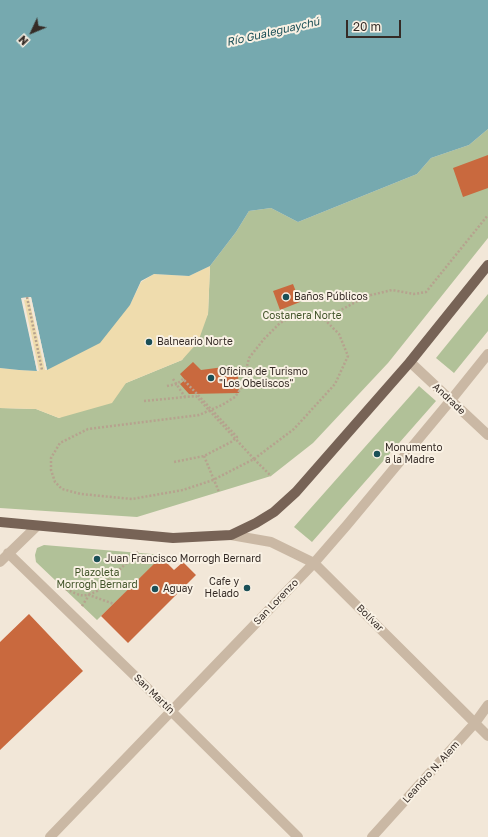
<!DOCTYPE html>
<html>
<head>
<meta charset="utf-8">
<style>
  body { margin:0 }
  #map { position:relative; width:488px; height:837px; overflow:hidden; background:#f2e7d8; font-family:"Golos Text",sans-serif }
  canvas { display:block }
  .north { position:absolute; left:12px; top:12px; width:40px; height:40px; -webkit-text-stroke:3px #f9f1e4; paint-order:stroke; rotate:226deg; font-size:11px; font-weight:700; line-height:16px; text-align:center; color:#352b26 }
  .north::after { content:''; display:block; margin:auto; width:14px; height:18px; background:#352b26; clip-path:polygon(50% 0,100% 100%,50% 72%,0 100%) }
  .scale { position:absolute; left:346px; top:20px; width:55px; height:18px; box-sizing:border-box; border:2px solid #352b26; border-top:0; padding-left:5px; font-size:12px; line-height:14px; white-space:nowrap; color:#352b26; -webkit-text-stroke:3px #f9f1e4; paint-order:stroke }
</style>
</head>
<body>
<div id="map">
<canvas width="488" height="837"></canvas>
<div class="north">N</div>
<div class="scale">20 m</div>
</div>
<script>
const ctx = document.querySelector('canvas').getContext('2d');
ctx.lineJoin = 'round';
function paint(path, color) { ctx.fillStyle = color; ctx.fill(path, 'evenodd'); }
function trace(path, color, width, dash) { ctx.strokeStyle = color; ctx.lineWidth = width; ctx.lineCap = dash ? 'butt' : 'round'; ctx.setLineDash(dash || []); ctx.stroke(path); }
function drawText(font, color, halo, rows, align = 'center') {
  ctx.font = font + ' "Golos Text",sans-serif'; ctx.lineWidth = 4; ctx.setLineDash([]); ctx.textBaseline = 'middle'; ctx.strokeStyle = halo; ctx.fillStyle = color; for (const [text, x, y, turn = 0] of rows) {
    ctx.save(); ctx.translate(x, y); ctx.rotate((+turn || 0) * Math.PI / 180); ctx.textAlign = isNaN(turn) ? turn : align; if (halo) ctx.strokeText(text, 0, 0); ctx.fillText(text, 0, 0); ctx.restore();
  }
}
paint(new Path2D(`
  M 488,129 L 488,238 L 388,363 L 313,443 L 271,476 L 137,517 L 0,508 L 0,408 L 36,409 L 59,418 L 126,383 L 182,360 L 208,314 L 210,266 L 236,232 L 249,211 L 271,208 L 298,222 L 417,174 L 431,158 L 469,145 Z
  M 488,294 L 488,331 L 454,373 L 436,358 Z
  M 419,386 L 436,401 L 312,542 L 294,527 Z
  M 44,545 L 164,555 L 97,620 L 36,562 L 35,555 L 37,548 Z`), '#b1c198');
paint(new Path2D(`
  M 210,266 L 208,314 L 198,342 L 182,360 L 126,383 L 112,403 L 59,418 L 36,409 L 0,408 L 0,368 L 19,370 L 37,371 L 21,298 L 31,297 L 47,370 L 130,305 L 141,282 L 154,274 L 189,276 Z`), '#efdcad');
paint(new Path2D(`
  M 0,0 L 488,0 L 488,129 L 469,145 L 431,158 L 417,174 L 298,222 L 271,208 L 249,211 L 236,232 L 210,266 L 189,276 L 154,274 L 141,281 L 130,305 L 100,343 L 47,370 L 31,297 L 22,298 L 37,371 L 19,370 L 0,368 Z`), '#76a9af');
paint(new Path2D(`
  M 31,297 L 47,370 L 45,370 L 29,299 L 24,300 L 39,371 L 37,371 L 21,298 Z`), '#f2e7d8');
paint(new Path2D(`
  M 488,155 L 488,188 L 463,197 L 453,168 Z
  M 293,284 L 300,302 L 280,310 L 273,291 Z
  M 193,362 L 201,370 L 224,367 L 229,375 L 238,375 L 239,393 L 189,394 L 180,384 L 185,380 L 180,374 Z
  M 161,557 L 174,570 L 183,562 L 196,575 L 128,643 L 101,616 Z
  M 29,614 L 83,671 L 0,750 L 0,642 Z`), '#c9693e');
trace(new Path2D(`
  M 27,297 L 42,370
  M 305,315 L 324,319 L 339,334 L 348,356 L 335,384 L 294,429 L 254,459 L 213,480 L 183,490 L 132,499 L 81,494 L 62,489 L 55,482 L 51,470 L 51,458 L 60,443 L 88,429 L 199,415 L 222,405 L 235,397 L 242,387 L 249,358 L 264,339 L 280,323 L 293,316 Z
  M 324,319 L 367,296 L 392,290 L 414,294 L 426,292 L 488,215
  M 167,386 L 177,384 L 183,379 L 237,437 L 231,442 L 204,456 L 174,462
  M 204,456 L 219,492
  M 254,459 L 271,476
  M 66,589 C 81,596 82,598 97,591 L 138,552
  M 82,606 L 89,595 L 114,604`), '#b6a28e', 2.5, [2, 2]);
trace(new Path2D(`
  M 410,362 L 488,435
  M 231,535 L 271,542 L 314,563 L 488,736
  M 8,553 L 171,711 L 298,837
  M 0,562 L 37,526
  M 50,837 L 314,563 L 347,525 L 451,400 L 488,354
  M 372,837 L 475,723 L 488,705`), '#cab8a4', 10);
trace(new Path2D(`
  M 0,522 L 173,538 L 231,535 L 256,523 L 274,512 L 296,492 L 410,362 L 488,265`), '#776356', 10);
trace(new Path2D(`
  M 173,379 L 185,397
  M 144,401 L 196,396 L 254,459`), '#b6a28e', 2.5, [2, 2]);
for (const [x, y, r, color] of [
  [286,297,4,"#1a4f57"],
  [149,342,4,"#1a4f57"],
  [211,378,4,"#1a4f57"],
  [377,454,4,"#1a4f57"],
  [97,559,4,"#1a4f57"],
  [247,588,4,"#1a4f57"],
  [155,589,4,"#1a4f57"]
]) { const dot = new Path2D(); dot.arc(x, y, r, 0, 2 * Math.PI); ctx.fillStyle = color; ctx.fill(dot); trace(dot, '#f9f1e4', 1.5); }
drawText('10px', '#352b26', '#f9f1e4', [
  ["Baños Públicos",294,297],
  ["Balneario Norte",157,342],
  ["Oficina de Turismo",219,372],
  ["\"Los Obeliscos\"",219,384],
  ["Monumento",385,448],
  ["a la Madre",385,460],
  ["Juan Francisco Morrogh Bernard",105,559],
  ["Cafe y",239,582,"right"],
  ["Helado",239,594,"right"],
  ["Aguay",163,589]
], 'left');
drawText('10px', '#415429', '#f9f1e4', [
  ["Costanera Norte",302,316],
  ["Plazoleta",97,573],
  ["Morrogh Bernard",97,585]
]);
drawText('10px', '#352b26', '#f9f1e4', [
  ["Andrade",449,399,43],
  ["San Lorenzo",276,602,-46],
  ["Bolívar",370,618,45],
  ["San Martín",154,694,44],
  ["Leandro N. Alem",431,772,-48]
]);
drawText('italic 11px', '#1a4f57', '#f9f1e4', [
  ["Río Gualeguaychú",273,32,-13]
]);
</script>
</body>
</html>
